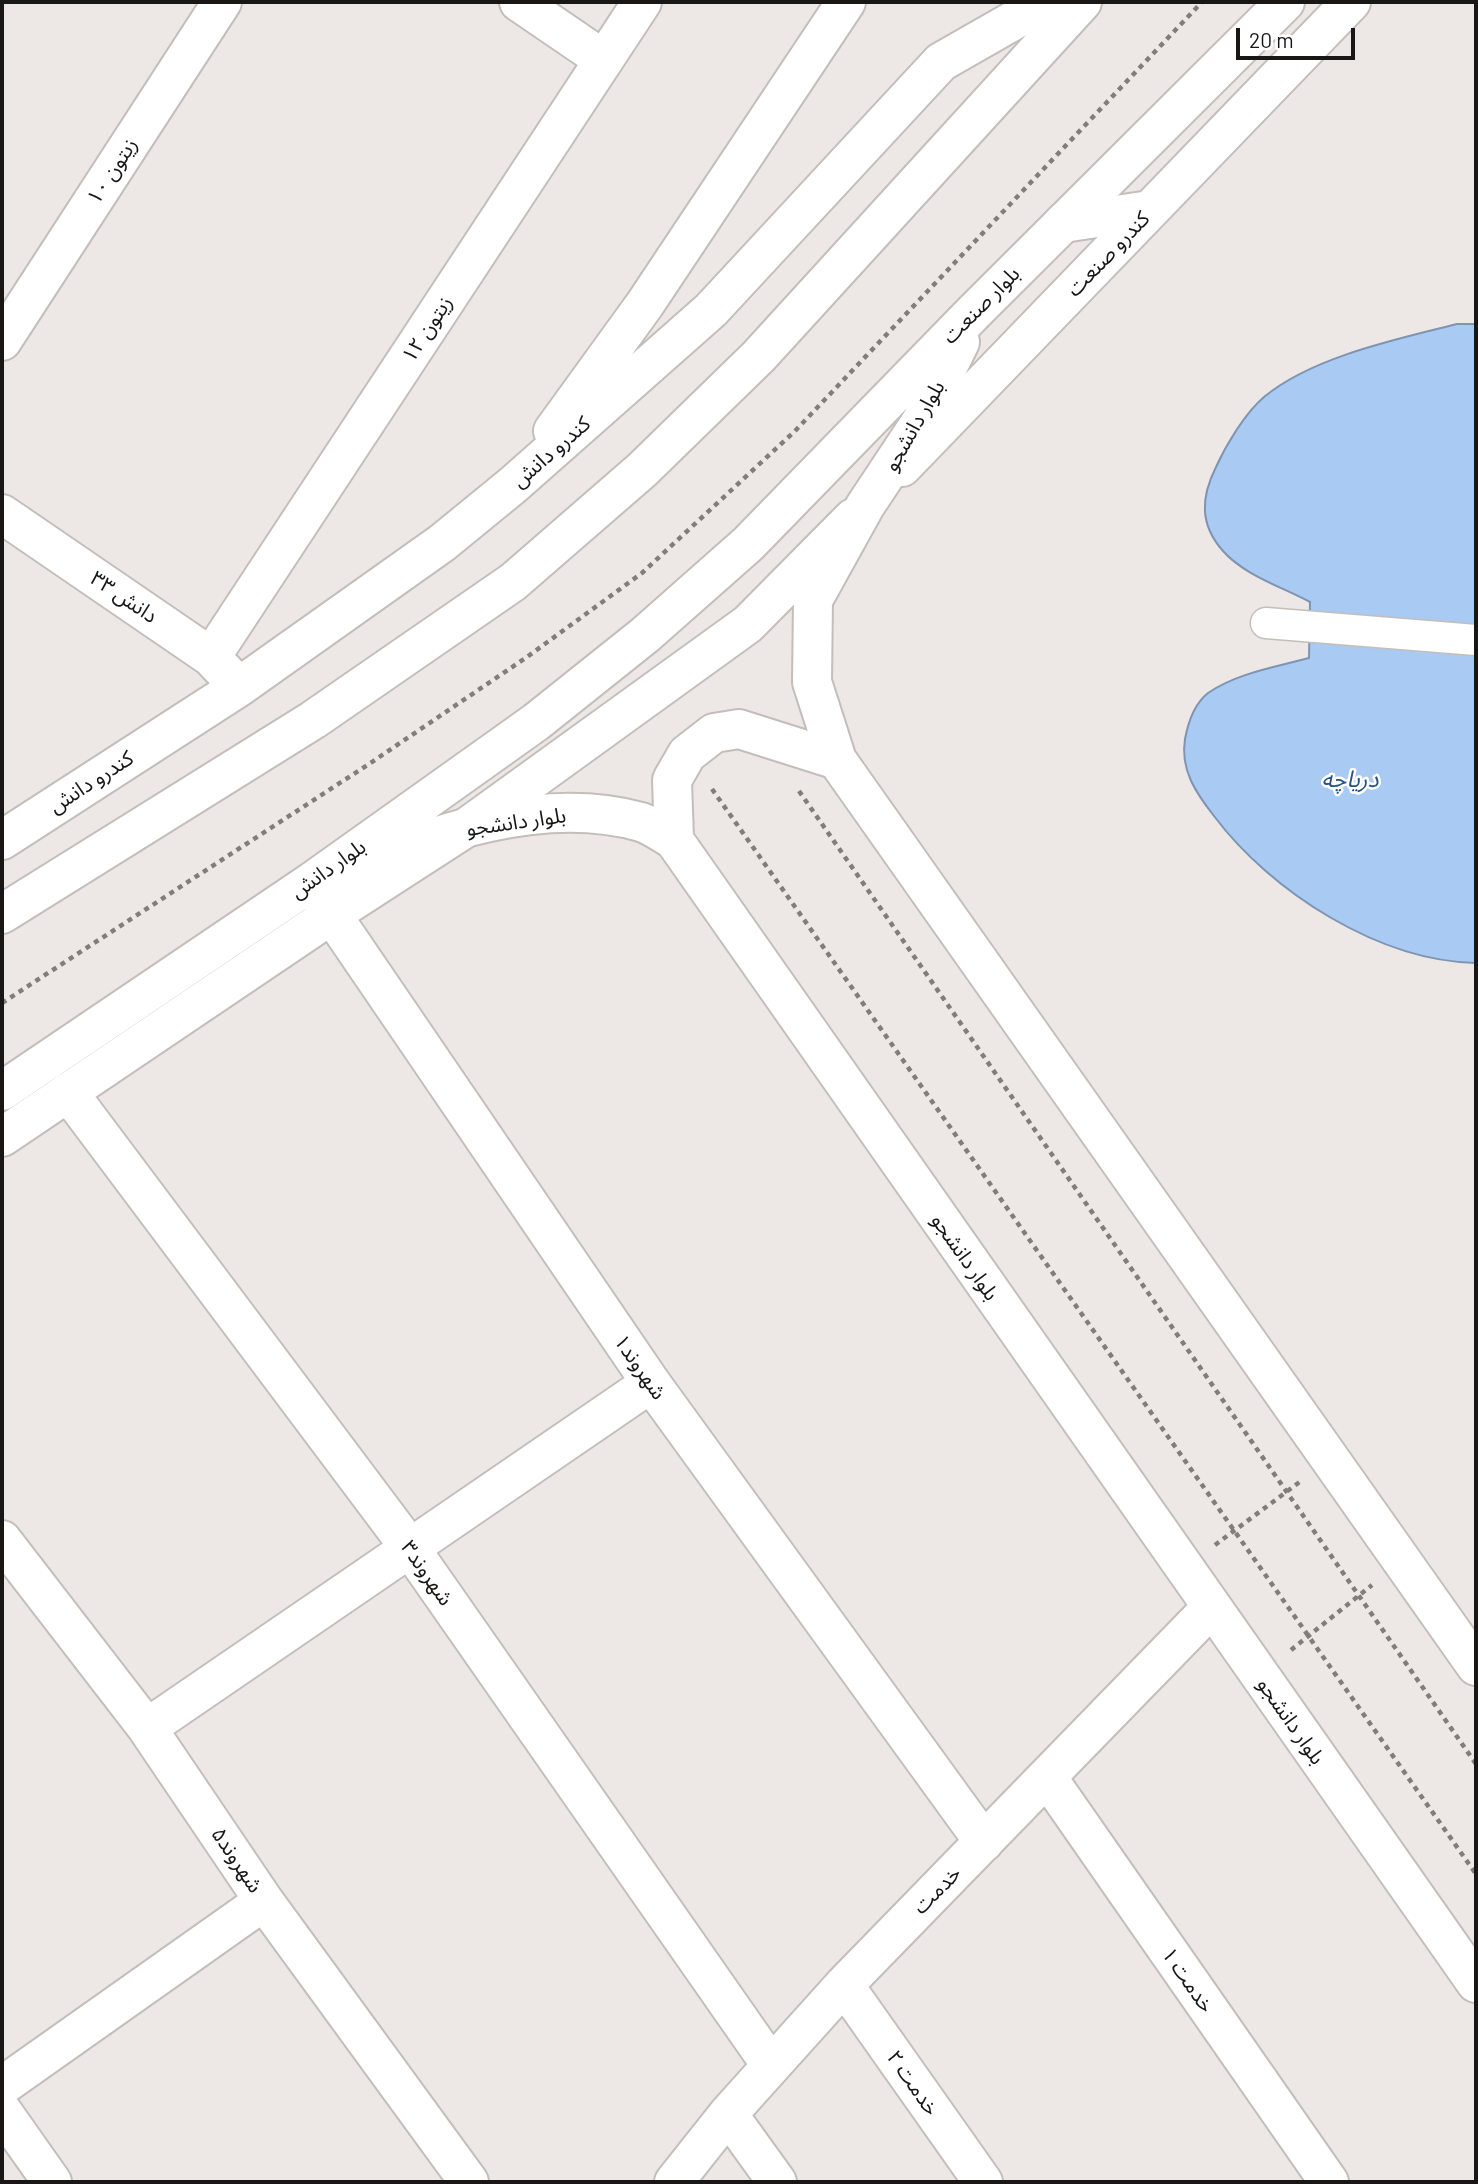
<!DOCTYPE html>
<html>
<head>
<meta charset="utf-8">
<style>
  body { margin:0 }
  #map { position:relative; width:1478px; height:2184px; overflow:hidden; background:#ede8e5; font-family:Barlow,sans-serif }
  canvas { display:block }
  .frame { position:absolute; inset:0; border:4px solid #191716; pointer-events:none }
  .scale { position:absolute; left:1236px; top:28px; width:119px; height:32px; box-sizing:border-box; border:4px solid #191716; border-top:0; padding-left:9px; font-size:21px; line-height:24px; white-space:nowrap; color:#191716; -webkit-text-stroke:5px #fff; paint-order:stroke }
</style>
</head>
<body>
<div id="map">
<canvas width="1478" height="2184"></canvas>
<div class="frame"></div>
<div class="scale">20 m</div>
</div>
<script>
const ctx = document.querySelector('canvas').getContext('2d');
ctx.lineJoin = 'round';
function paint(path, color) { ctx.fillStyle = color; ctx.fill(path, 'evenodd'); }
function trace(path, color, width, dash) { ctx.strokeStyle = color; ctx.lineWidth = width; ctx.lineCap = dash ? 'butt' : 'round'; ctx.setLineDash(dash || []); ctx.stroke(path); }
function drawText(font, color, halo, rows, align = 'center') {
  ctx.font = font + ' Barlow,"Noto Sans Arabic",sans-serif'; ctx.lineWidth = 5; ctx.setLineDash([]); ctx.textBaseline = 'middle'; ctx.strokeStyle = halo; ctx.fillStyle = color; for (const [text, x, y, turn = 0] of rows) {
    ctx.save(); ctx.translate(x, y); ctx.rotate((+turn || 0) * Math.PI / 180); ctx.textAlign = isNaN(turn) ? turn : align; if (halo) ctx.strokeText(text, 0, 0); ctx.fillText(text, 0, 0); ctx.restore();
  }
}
const water = new Path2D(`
  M 1457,324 L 1476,324 L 1476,963 C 1379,961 1271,892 1214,816 C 1196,793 1180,770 1185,739 C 1188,723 1194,704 1208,693 C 1237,673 1276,667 1309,658 L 1310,602 C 1282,587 1244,575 1223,551 C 1199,524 1201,497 1216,467 C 1226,445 1245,413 1264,397 C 1312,357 1397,339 1457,324 Z`);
paint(water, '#a9caf3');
trace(water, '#7e94b1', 2);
const pedestrian = new Path2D(`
  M 1266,623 L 1476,640`);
const minor = new Path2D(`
  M 519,2 L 604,60
  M 1063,223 L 1150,210
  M 2,341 L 222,2
  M 553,431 L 645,304 L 846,2
  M 902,467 L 1351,2
  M 2,514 L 211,657 L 228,675
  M 211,657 L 642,2
  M 2,840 L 239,687 L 442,543 L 513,485 L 711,310 L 941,62 L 1046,2
  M 317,893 L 651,1383 L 984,1842
  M 68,1092 L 410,1548 L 771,2065
  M 2,1137 L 331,915 L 470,825 L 748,624 L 853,518
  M 2,1540 L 147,1728 L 264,1901 L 469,2182
  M 147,1728 L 651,1383
  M 1047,1777 L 1329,2182
  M 844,1985 L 983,2182
  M 2,2086 L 264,1901
  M 2,2111 L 52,2182
  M 728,2114 L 777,2182
  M 674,2182 L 728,2114 L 844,1985 L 1211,1608`);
const secondary = new Path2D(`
  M 960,342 L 922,420 L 865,506 L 813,600 L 812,682 L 837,760 L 1476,1666
  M 674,840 L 672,780 L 687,754 L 714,733 L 739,729 L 837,760
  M 310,883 C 413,844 529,791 641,822 C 653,826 664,834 674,840 L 1476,1983
  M 2,914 L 313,720 L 513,582 L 642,470 L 759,356 L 1082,2
  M 2,1091 L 310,883 L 536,722 L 645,635 L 748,544 L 974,312 L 1285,2`);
trace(pedestrian, '#c4bebb', 33);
trace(minor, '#c4bebb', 42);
trace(secondary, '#c4bebb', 42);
trace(new Path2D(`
  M 712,789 L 1476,1874
  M 799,791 L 1476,1764
  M 2,1003 L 369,764 L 527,657 L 642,573 L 795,431 L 1202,2
  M 1215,1545 L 1301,1481
  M 1291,1650 L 1372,1585`), '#817d7b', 4.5, [5, 5]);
trace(pedestrian, '#fff', 30);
trace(minor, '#fff', 38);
trace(secondary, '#fff', 38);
drawText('21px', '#191716', '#fff', [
  ["زیتون ۱۰",112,171,-57],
  ["کندرو صنعت",1108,254,-46],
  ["بلوار صنعت",981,305,-45],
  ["زیتون ۱۲",427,329,-57],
  ["بلوار دانشجو",914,426,-60],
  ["کندرو دانش",551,452,-41],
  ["دانش ۳۳",124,597,34],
  ["کندرو دانش",91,782,-33],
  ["بلوار دانشجو",516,822,-8],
  ["بلوار دانش",328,869,-35],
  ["بلوار دانشجو",965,1257,55],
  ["شهروند۱",640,1367,55],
  ["شهروند۳",427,1573,55],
  ["بلوار دانشجو",1291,1721,55],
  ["شهروند۵",237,1860,56],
  ["خدمت",937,1890,-45],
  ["خدمت ۱",1188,1980,55],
  ["خدمت ۲",913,2083,55]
]);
drawText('italic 23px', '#275487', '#fff', [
  ["دریاچه",1350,779]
]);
</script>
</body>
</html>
